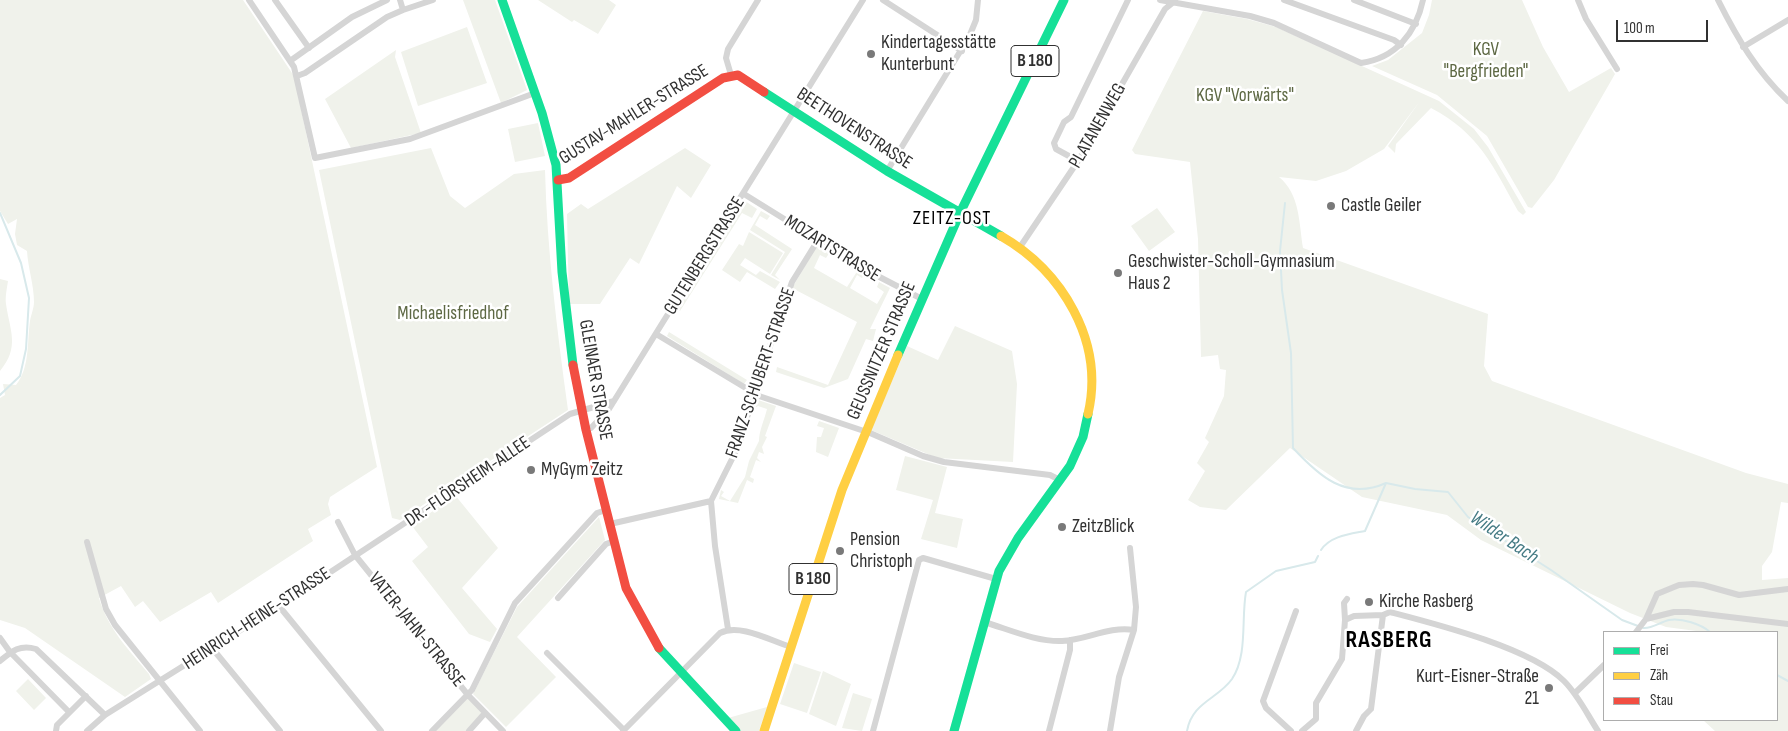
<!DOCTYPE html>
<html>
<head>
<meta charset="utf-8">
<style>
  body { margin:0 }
  #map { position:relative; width:1788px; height:731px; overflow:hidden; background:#fff; font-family:"Sofia Sans Condensed",sans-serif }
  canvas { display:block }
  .legend { position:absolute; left:1603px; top:631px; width:175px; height:90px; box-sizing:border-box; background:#fff; border:1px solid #adadad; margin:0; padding:6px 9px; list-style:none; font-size:15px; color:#313131 }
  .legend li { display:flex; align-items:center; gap:10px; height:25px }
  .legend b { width:25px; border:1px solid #adadad }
  .scale { position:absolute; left:1616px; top:20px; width:92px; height:22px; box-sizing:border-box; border:2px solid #313131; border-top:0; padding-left:6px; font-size:15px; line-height:18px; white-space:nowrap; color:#313131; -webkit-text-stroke:4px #fff; paint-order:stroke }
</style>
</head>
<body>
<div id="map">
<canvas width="1788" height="731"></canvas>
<ul class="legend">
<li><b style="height:6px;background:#16e098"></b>Frei</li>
<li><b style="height:6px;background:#ffcf43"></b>Zäh</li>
<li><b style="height:6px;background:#f24e42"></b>Stau</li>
</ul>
<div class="scale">100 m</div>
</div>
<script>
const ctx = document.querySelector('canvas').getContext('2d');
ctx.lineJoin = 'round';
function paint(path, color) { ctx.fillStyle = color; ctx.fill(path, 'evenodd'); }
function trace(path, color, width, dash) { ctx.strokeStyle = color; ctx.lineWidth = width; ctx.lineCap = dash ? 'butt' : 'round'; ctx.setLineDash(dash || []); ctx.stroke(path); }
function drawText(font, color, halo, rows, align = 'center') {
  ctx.font = font + ' "Sofia Sans Condensed",sans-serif'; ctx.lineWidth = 5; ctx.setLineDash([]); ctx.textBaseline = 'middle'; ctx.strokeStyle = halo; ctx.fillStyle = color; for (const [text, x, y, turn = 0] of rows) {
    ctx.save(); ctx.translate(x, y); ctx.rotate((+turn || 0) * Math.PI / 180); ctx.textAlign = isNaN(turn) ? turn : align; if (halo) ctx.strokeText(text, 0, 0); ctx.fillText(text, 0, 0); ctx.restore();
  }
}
paint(new Path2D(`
  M 0,0 L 243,0 L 294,76 L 377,467 L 330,497 L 328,504 L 331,515 L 308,529 L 313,541 L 218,603 L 211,592 L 160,622 L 143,601 L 135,607 L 121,586 L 99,598 C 108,629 129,650 149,674 L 151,679 L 125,697 L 25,628 L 0,620 L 0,398 L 5,395 L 3,384 L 16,385 C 30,368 27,342 30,321 C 31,315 34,308 34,302 C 34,285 28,268 27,251 L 17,245 L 15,234 L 17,219 L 8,224 L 0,211 Z
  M 463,0 L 495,0 L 527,90 L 501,103 Z
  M 538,0 L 609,0 L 616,5 L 598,34 L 574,20 L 572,22 Z
  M 1432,0 L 1522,0 L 1543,47 L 1569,92 L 1611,68 L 1615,74 L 1554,180 L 1532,208 L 1528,207 L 1487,136 L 1437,95 L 1372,66 L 1388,60 L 1422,33 L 1429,15 Z
  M 1203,11 L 1247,19 L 1276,27 L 1439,101 L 1474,129 L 1488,147 L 1526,212 L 1523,215 L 1518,211 C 1493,166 1479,133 1431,108 L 1396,144 L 1395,153 L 1388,146 L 1420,101 L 1384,149 L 1346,171 L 1316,181 L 1279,177 C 1300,194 1299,223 1303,248 L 1488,314 L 1484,366 L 1492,381 L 1746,473 L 1788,484 L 1788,503 L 1781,502 L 1772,552 L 1762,566 L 1762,580 L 1788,578 L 1788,731 L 1715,731 L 1703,720 L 1777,720 L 1777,632 L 1704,632 L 1666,627 L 1630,613 L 1481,540 L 1447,515 L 1362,497 L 1290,448 L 1226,510 L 1200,507 L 1188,500 L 1205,471 L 1197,463 L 1209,442 L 1205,438 L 1224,396 L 1226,370 L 1220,369 L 1218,355 L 1201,357 L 1198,239 L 1190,162 L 1135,154 L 1132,150 Z
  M 467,27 L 487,83 L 418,106 L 401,52 Z
  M 396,50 L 395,57 L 421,133 L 351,148 L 325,99 Z
  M 538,123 L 545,156 L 515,162 L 508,129 Z
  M 431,148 L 450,196 L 465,208 L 514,174 L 545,170 C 547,250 557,330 568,410 L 400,520 L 392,518 L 319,170 Z
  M 685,148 L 711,165 L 691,198 L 677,186 L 639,264 L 630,258 L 600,304 L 569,304 L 567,214 L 581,204 L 588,209 Z
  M 745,201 L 757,209 L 752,218 L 742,213 L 680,311 L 676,308 Z
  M 1157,208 L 1175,232 L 1149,251 L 1131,226 Z
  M 761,211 L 770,216 L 767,220 L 760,216 L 755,225 L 792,249 L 775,275 L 780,280 L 771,275 L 785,252 L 750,230 Z
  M 749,232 L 783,253 L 770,274 L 745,258 L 740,265 L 756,275 L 760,271 L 780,282 L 775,289 L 747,272 L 740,282 L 722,270 L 739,244 L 743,246 Z
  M 817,246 L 830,252 L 826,258 L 820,255 L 814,268 L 847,287 L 858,270 L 865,274 L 862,278 L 857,275 L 850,288 L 877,304 L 884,292 L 877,287 L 879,282 L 890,288 L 870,329 L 876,329 L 873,341 L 866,339 L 848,379 L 824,388 L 776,372 L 777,367 L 828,385 L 857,322 L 792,288 Z
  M 0,279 L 8,281 C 7,288 5,297 6,304 C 10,331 20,347 0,371 Z
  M 955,326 L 1012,351 L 1017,384 L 1013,462 L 937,458 L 871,430 L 907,346 L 938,360 Z
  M 669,332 L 747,380 L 744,384 L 667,336 Z
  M 758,400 L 776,406 L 765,436 L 767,437 L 762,447 L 764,454 L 759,452 L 757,458 L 761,462 L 756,460 L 750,477 L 754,479 L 753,483 L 747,480 L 738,503 L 719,499 L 721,490 L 724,492 L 721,496 L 730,501 L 745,477 L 749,461 L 759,441 C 759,431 764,421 767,409 L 758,406 L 755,408 Z
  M 819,421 L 839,428 L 828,457 L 816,452 L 817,437 L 821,437 L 824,428 L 817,426 Z
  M 905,456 L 947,467 L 935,513 L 963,519 L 957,548 L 921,539 L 933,500 L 896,490 Z
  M 455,495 L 498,548 L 462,588 L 497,629 L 490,642 L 469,634 L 412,561 L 428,547 L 412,526 Z
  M 599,517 L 605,540 L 517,637 L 556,677 L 506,727 L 473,694 L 517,607 Z
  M 794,663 L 821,672 L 807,713 L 780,704 Z
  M 823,671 L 851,684 L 836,726 L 809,714 Z
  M 28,679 L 46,698 L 34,710 L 16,691 Z
  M 853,693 L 872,699 L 862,731 L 842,728 Z
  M 468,698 L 483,713 L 466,731 L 434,731 Z
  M 767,707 L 759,731 L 740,731 L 728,718 Z`), '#f0f2eb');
trace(new Path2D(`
  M 1285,203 L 1280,251 L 1282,290 L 1291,353 L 1293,448 C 1319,476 1346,501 1386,483
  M 0,213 L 21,263 L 29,298 L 26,349 L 20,376 L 0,395
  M 1386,483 L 1415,489 L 1448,492 L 1468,517 L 1551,570 L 1622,620 L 1638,626
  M 1321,550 C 1330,536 1350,534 1365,531 L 1386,483
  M 1643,628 C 1652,629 1660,622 1669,620 C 1682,618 1701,624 1710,632
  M 1777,675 L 1788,681
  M 1187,731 C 1192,702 1218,699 1232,679 C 1248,655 1241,619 1246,592 L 1276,571 L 1315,562 L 1318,556`), '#d8e9eb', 2);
trace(new Path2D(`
  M 249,0 L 294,67 L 315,158 L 410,139 L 535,93
  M 275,0 L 309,48
  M 883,0 L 962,51
  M 1160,0 L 1250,16 L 1274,23 L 1361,63 C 1396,58 1416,33 1423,0
  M 1284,0 L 1394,40 L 1401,45
  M 1354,0 L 1416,24
  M 1578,0 L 1586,19 L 1617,69
  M 1718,0 C 1737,38 1757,72 1788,101
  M 403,10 L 433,0
  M 1743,47 L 1788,20
  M 290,61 L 352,17 L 387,0
  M 731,75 L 726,58 L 728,49 L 758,0
  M 297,76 L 305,73 L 387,17 L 403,10 L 400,0
  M 1078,161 L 1056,149 L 1054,143 L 1064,122 L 1071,117 L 1128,0
  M 887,171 L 969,37 L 976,20 L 978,0
  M 744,194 L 868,271 L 922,299
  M 1020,247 L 1078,161 L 1165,9 L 1175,1
  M 656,334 L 759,396 L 870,433 L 923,456 L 944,462 L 1050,475 L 1060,480
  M 586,430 L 591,428 L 609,409 L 863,0
  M 338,522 L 355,555 L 468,695 L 503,731
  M 610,524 L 711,501
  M 87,542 L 106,609 L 115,625 L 200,731
  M 558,598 L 606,544 L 614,541
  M 279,606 L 381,731
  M 1646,619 L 1657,594 L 1679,585 L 1693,584 L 1703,585 L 1739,595 L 1788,589
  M 1345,620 L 1344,603 L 1347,599
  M 984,622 C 1008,629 1036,642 1062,641 C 1087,640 1108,626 1134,630
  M 728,629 L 715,546 L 711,501 L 739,445 L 756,387 L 792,282 L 818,240
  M 1636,632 L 1646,619 L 1674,612 L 1688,612 L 1788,624
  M 0,638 L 10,652 L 69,712
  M 212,648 L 280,731
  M 547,653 L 624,730
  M 0,661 C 12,651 20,644 36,649 L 105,715
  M 1575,693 L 1604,665
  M 56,731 L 57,725 L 86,696
  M 87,731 L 105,715 L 279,606 L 570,414 L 614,401
  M 432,731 L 472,690 L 515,603 L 597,513 L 606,510
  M 469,731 L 485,713
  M 623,731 L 720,633 C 740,623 771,641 791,647
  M 873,731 L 919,560 L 923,558 L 996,579
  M 1049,731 L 1070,650 L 1070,640
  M 1110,731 L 1119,677 L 1134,630 L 1136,607 L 1130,548
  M 1291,731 L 1266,708 L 1263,701 L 1296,611
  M 1302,731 L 1316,719 L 1316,703 L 1342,659 L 1345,620 L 1354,616 L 1383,615 L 1390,612 C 1436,624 1531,648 1564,681 C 1578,695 1587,714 1598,731
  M 1356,731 L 1364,716 L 1371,709 L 1383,615`), '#d5d5d5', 6);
trace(new Path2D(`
  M 502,0 L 542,113 L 556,165 L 562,272 L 573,365
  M 764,92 L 887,171 L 1001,236
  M 898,355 L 960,213 L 1064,0
  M 659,648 L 736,731
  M 954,731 L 999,571 L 1018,538 L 1070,466 L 1083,437 L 1088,414`), '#16e098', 9);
trace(new Path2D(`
  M 1001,236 C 1062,271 1105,341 1088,414
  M 764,731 L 842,490 L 898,355`), '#ffcf43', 9);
trace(new Path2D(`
  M 558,180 L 569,178 L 723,78 L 738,75 L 764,92
  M 573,365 L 586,430 L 626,588 L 659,648`), '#f24e42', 9);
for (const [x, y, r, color] of [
  [871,54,5,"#797979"],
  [1331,206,5,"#797979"],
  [1118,273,5,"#797979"],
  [531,470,5,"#797979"],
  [1062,527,5,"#797979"],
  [840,551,5,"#797979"],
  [1369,602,5,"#797979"],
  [1549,688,5,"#797979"]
]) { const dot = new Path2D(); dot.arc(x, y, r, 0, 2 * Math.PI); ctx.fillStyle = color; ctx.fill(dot); trace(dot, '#fff', 2); }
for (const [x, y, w] of [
  [1035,61,48],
  [813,579,48]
]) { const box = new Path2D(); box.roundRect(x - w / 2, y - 15.5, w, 31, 4); ctx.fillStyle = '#fff'; ctx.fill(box); trace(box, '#313131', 1); }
drawText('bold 18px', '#313131', null, [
  ["B 180",1035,61],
  ["B 180",813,579]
]);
drawText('19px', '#313131', '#fff', [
  ["Kindertagesstätte",881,43],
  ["Kunterbunt",881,65],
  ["Castle Geiler",1341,206],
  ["Geschwister-Scholl-Gymnasium",1128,262],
  ["Haus 2",1128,284],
  ["MyGym Zeitz",541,470],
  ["ZeitzBlick",1072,527],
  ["Pension",850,540],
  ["Christoph",850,562],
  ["Kirche Rasberg",1379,602],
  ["Kurt-Eisner-Straße",1539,677,"right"],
  ["21",1539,699,"right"]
], 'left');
drawText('19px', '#5d6843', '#fff', [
  ["KGV",1486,50],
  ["\"Bergfrieden\"",1486,72],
  ["KGV \"Vorwärts\"",1245,96],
  ["Michaelisfriedhof",453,314]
]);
drawText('19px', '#313131', '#fff', [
  ["GUSTAV-MAHLER-STRASSE",634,115,-32],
  ["PLATANENWEG",1098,126,-60],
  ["BEETHOVENSTRASSE",854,129,33],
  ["MOZARTSTRASSE",832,249,32],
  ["GUTENBERGSTRASSE",705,256,-58],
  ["GEUSSNITZER STRASSE",882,351,-67],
  ["FRANZ-SCHUBERT-STRASSE",761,373,-71],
  ["GLEINAER STRASSE",595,380,80],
  ["DR.-FLÖRSHEIM-ALLEE",468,482,-34],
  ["HEINRICH-HEINE-STRASSE",257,619,-33],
  ["VATER-JAHN-STRASSE",416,630,51]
]);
ctx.letterSpacing = '1px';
drawText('20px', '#000', '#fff', [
  ["ZEITZ-OST",952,219]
]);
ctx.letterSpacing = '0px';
drawText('italic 20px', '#457b84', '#fff', [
  ["Wilder Bach",1504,538,34]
]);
ctx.letterSpacing = '1px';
drawText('bold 24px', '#000', '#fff', [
  ["RASBERG",1389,641]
]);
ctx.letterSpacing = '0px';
</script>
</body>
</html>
